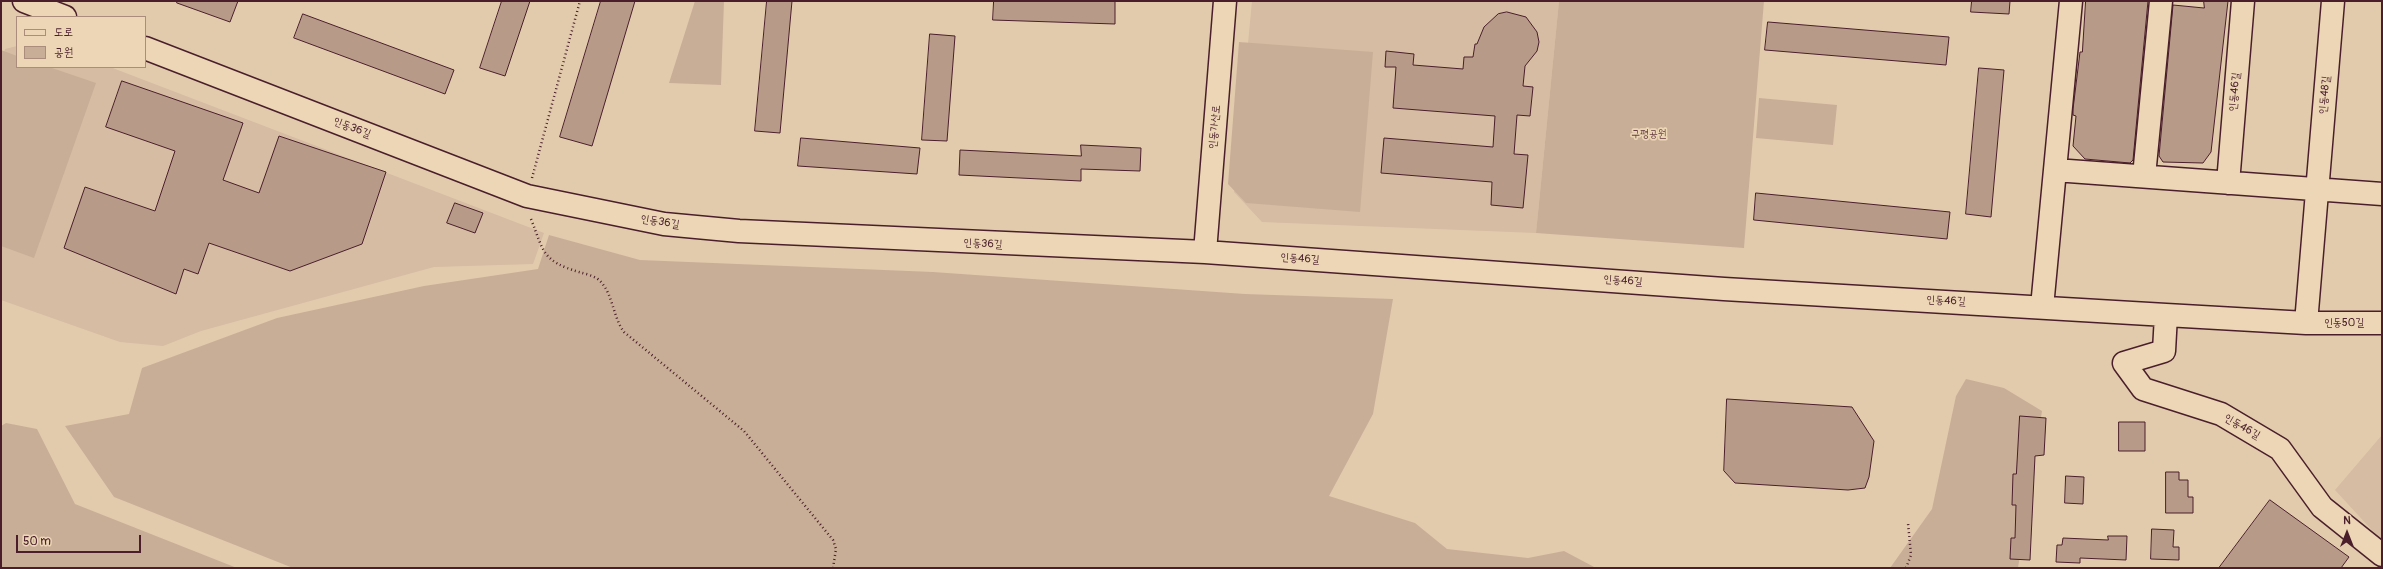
<!DOCTYPE html>
<html>
<head>
<meta charset="utf-8">
<style>
  body { margin:0 }
  #map { position:relative; width:2383px; height:569px; overflow:hidden; background:#e2cbad; font-family:Pangolin,"Poor Story",sans-serif }
  canvas { display:block }
  .frame { position:absolute; inset:0; border:2px solid #4a1f2b; pointer-events:none }
  .legend { position:absolute; left:16px; top:16px; width:130px; height:52px; box-sizing:border-box; background:#ecd6b5; border:1px solid #ab8d7e; margin:0; padding:5px 7px; list-style:none; font-size:12px; color:#4a1f2b }
  .legend li { display:flex; align-items:center; gap:8px; height:20px }
  .legend b { width:20px; border:1px solid #ab8d7e }
  .north { position:absolute; left:2327px; top:513px; width:40px; height:40px; -webkit-text-stroke:3px #ecd6b5; paint-order:stroke; rotate:0deg; font-size:11px; font-weight:700; line-height:16px; text-align:center; color:#4a1f2b }
  .north::after { content:''; display:block; margin:auto; width:14px; height:18px; background:#4a1f2b; clip-path:polygon(50% 0,100% 100%,50% 72%,0 100%) }
  .scale { position:absolute; left:16px; top:535px; width:125px; height:18px; box-sizing:border-box; border:2px solid #4a1f2b; border-top:0; padding-left:5px; font-size:12px; line-height:14px; white-space:nowrap; color:#4a1f2b; -webkit-text-stroke:3px #ecd6b5; paint-order:stroke }
</style>
</head>
<body>
<div id="map">
<canvas width="2383" height="569"></canvas>
<div class="frame"></div>
<ul class="legend">
<li><b style="height:5px;background:#ecd6b5"></b>도로</li>
<li><b style="height:11px;background:#c9ae97"></b>공원</li>
</ul>
<div class="north">N</div>
<div class="scale">50 m</div>
</div>
<script>
const ctx = document.querySelector('canvas').getContext('2d');
ctx.lineJoin = 'round';
function paint(path, color) { ctx.fillStyle = color; ctx.fill(path, 'evenodd'); }
function trace(path, color, width, dash) { ctx.strokeStyle = color; ctx.lineWidth = width; ctx.lineCap = dash ? 'butt' : 'round'; ctx.setLineDash(dash || []); ctx.stroke(path); }
function drawText(font, color, halo, rows, align = 'center') {
  ctx.font = font + ' Pangolin,"Poor Story",sans-serif'; ctx.lineWidth = 3.5; ctx.setLineDash([]); ctx.textBaseline = 'middle'; ctx.strokeStyle = halo; ctx.fillStyle = color; for (const [text, x, y, turn = 0] of rows) {
    ctx.save(); ctx.translate(x, y); ctx.rotate((+turn || 0) * Math.PI / 180); ctx.textAlign = isNaN(turn) ? turn : align; if (halo) ctx.strokeText(text, 0, 0); ctx.fillText(text, 0, 0); ctx.restore();
  }
}
paint(new Path2D(`
  M 1252,1 L 1559,1 L 1536,233 L 1262,222 L 1234,192 Z
  M 17,46 L 17,67 L 110,67 L 544,233 L 533,264 L 434,267 L 201,331 L 163,346 L 120,342 L 1,300 L 1,62 L 5,49 Z
  M 2382,435 L 2382,541 L 2335,490 Z`), '#d5bca2');
paint(new Path2D(`
  M 695,1 L 724,1 L 721,85 L 669,83 Z
  M 1559,1 L 1764,1 L 1744,248 L 1536,233 Z
  M 1239,42 L 1373,52 L 1360,212 L 1246,203 L 1228,184 Z
  M 1,50 L 17,56 L 17,67 L 49,67 L 96,83 L 34,258 L 1,246 Z
  M 1759,98 L 1837,105 L 1833,145 L 1756,138 Z
  M 549,235 L 640,260 L 933,272 L 1245,294 L 1393,299 L 1373,414 L 1329,496 L 1415,523 L 1447,549 L 1528,558 L 1564,551 L 1596,568 L 293,568 L 114,497 L 65,426 L 129,414 L 142,368 L 277,318 L 424,286 L 538,269 Z
  M 1966,379 L 2004,388 L 2042,411 L 2018,568 L 1890,568 L 1932,509 L 1956,396 Z
  M 6,423 L 37,429 L 75,504 L 237,568 L 1,568 L 1,426 Z`), '#c9ae97');
const building = new Path2D(`
  M 177,1 L 238,1 L 230,22 L 177,3 Z
  M 502,1 L 530,1 L 505,76 L 480,68 Z
  M 601,1 L 635,1 L 592,146 L 560,137 Z
  M 767,1 L 792,1 L 780,133 L 755,131 Z
  M 994,1 L 1115,1 L 1115,24 L 993,20 Z
  M 1972,1 L 2010,1 L 2009,14 L 1971,12 Z
  M 2086,1 L 2148,1 L 2133,160 L 2130,163 L 2085,159 L 2073,146 L 2076,116 L 2073,115 L 2073,109 L 2080,52 L 2082,52 Z
  M 2204,1 L 2228,1 L 2211,152 L 2203,163 L 2163,162 L 2159,156 L 2173,5 L 2204,8 Z
  M 1507,12 L 1526,17 L 1537,32 L 1539,42 L 1537,51 L 1525,66 L 1523,86 L 1533,87 L 1530,116 L 1517,115 L 1514,154 L 1528,155 L 1523,208 L 1491,205 L 1492,182 L 1381,173 L 1384,138 L 1493,147 L 1495,116 L 1393,108 L 1396,67 L 1385,67 L 1386,51 L 1414,54 L 1413,65 L 1463,69 L 1464,57 L 1473,57 L 1475,44 L 1477,44 L 1484,27 L 1498,14 Z
  M 303,14 L 454,70 L 445,94 L 294,38 Z
  M 1768,22 L 1949,37 L 1946,65 L 1765,50 Z
  M 930,34 L 955,36 L 947,141 L 922,140 Z
  M 1979,68 L 2004,70 L 1991,217 L 1966,214 Z
  M 122,81 L 243,123 L 223,180 L 259,193 L 279,136 L 386,172 L 362,244 L 290,271 L 209,243 L 198,274 L 184,269 L 176,294 L 64,248 L 85,187 L 155,211 L 175,151 L 106,127 Z
  M 801,138 L 920,148 L 917,174 L 798,166 Z
  M 1081,145 L 1141,148 L 1140,171 L 1081,169 L 1081,181 L 959,175 L 960,150 L 1081,156 Z
  M 1756,193 L 1950,212 L 1947,239 L 1754,220 Z
  M 455,203 L 483,213 L 475,233 L 447,223 Z
  M 1727,399 L 1852,407 L 1874,441 L 1869,477 L 1865,488 L 1848,490 L 1735,483 L 1724,471 Z
  M 2020,416 L 2046,418 L 2044,455 L 2035,456 L 2030,560 L 2010,559 L 2011,538 L 2015,538 L 2016,505 L 2012,505 L 2013,474 L 2016,474 Z
  M 2119,422 L 2145,422 L 2145,451 L 2119,451 Z
  M 2166,472 L 2179,472 L 2179,480 L 2188,480 L 2188,497 L 2193,497 L 2193,513 L 2166,513 Z
  M 2066,476 L 2084,477 L 2083,504 L 2065,503 Z
  M 2270,500 L 2349,557 L 2341,568 L 2219,568 Z
  M 2152,529 L 2174,530 L 2173,547 L 2179,547 L 2179,560 L 2151,559 Z
  M 2108,536 L 2127,536 L 2126,560 L 2080,558 L 2080,563 L 2056,562 L 2057,545 L 2062,545 L 2063,538 L 2108,540 Z`);
paint(building, '#b89a88');
trace(building, '#4a1f2b', 1);
const minor = new Path2D(`
  M 24,1 L 65,17
  M 145,48 L 527,196 L 664,224 L 739,231 L 1205,252 L 1724,289 L 2166,315 L 2306,323 L 2382,323
  M 2055,170 L 2382,194
  M 2144,176 L 2161,1
  M 2228,183 L 2243,1
  M 1205,252 L 1225,1
  M 2042,307 L 2071,1
  M 2166,315 L 2164,351 L 2124,363 L 2143,389 L 2221,414 L 2280,449 L 2322,507 L 2382,555
  M 2306,323 L 2333,1`);
trace(minor, '#4a1f2b', 25);
trace(new Path2D(`
  M 532,178 L 580,1
  M 531,219 C 544,252 542,261 579,272 C 586,274 596,276 601,282 C 613,295 613,317 624,332 L 744,431 L 833,540 L 836,549 L 833,568
  M 1906,568 L 1911,555 L 1908,523`), '#4a1f2b', 2.5, [1, 3]);
trace(minor, '#ecd6b5', 22);
drawText('11px', '#4a1f2b', '#ecd6b5', [
  ["인동46길",2235,92,-85],
  ["인동48길",2325,95,-85],
  ["인동가산로",1215,127,-85],
  ["인동36길",352,128,21],
  ["인동36길",660,222,9],
  ["인동36길",983,244,3],
  ["인동46길",1300,259,4],
  ["인동46길",1623,281,4],
  ["인동46길",1946,301,3],
  ["인동50길",2344,323],
  ["인동46길",2242,427,30]
]);
drawText('11px', '#633c41', '#ecd6b5', [
  ["구평공원",1649,134]
]);
</script>
</body>
</html>
